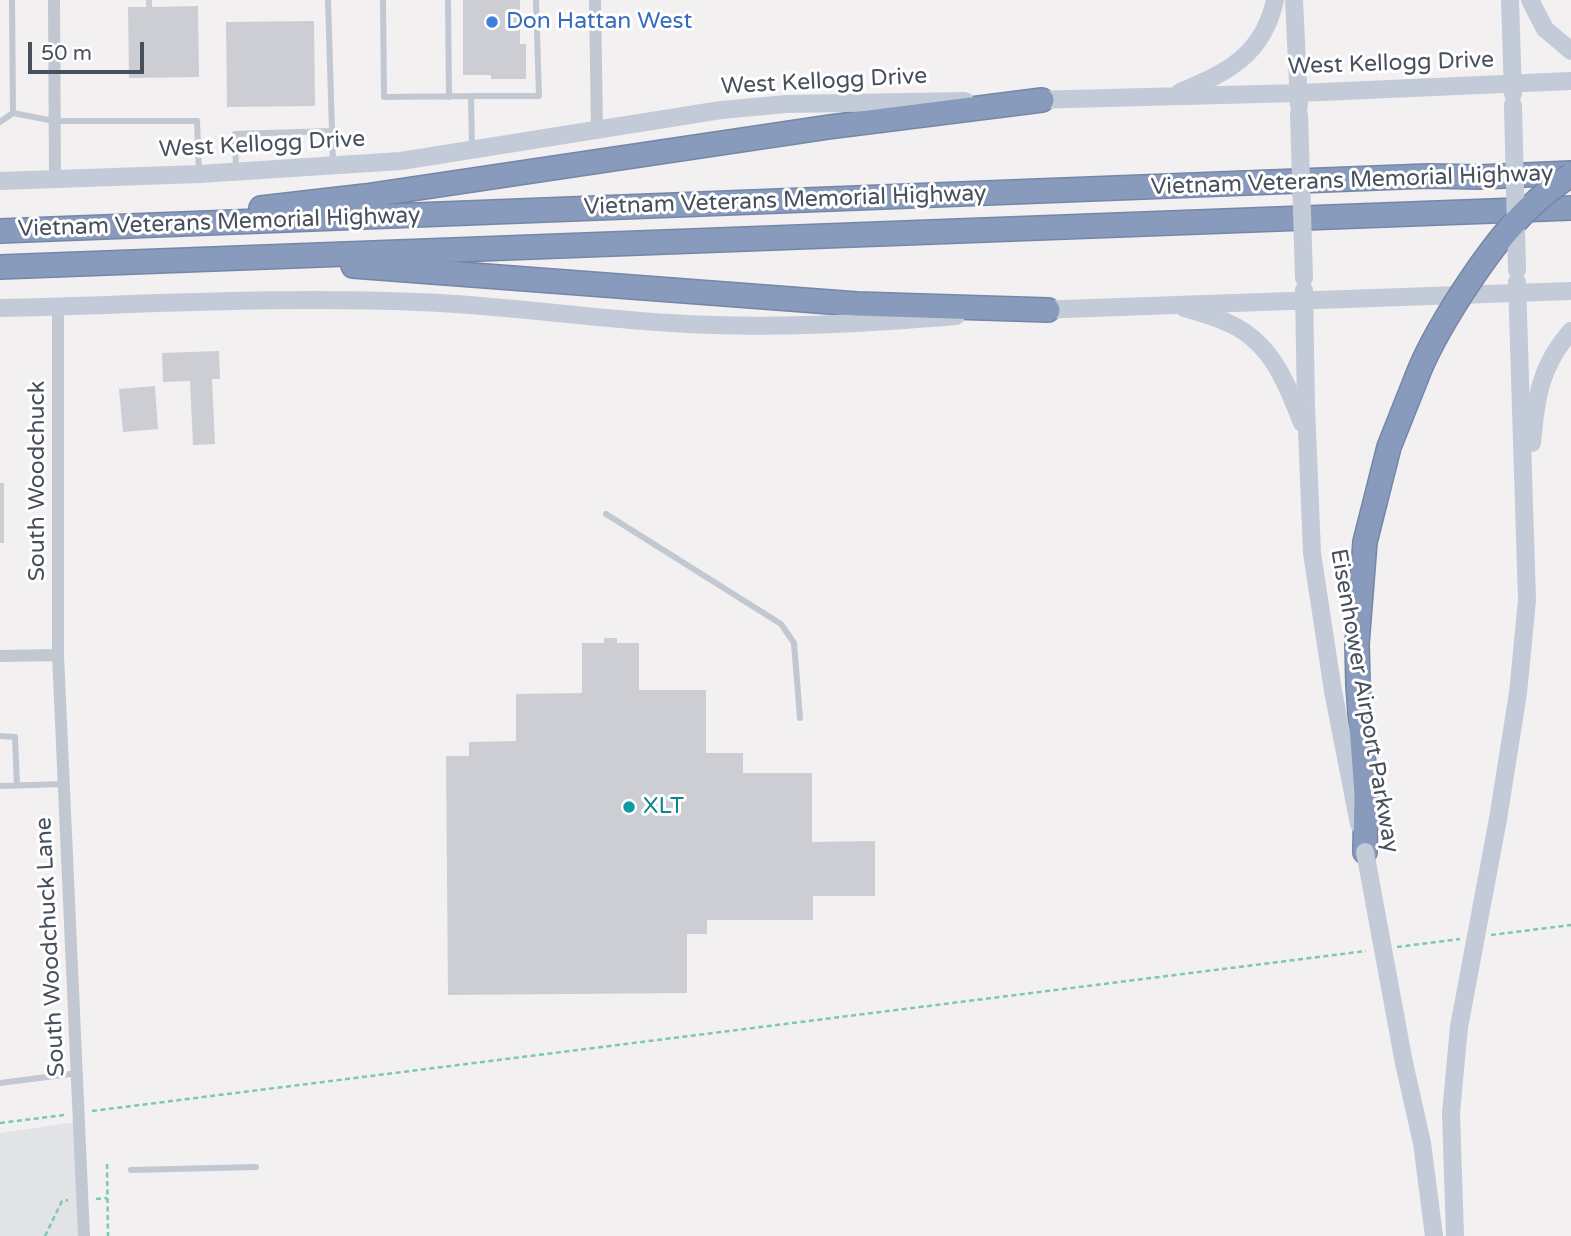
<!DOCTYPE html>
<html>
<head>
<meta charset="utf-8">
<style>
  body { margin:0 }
  #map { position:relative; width:1571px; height:1236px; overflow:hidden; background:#f2f0f0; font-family:"Varela Round",sans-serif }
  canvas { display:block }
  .scale { position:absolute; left:28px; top:42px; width:116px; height:32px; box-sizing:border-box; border:4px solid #48505d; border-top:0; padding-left:9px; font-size:21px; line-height:24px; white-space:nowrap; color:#48505d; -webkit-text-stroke:5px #fff; paint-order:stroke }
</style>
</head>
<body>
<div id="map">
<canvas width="1571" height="1236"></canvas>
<div class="scale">50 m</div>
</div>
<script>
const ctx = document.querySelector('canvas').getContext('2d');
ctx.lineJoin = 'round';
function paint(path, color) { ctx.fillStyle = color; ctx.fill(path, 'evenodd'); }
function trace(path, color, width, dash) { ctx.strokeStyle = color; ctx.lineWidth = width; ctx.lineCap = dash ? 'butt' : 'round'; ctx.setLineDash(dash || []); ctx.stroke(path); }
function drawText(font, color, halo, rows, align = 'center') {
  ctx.font = font + ' "Varela Round",sans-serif'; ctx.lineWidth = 6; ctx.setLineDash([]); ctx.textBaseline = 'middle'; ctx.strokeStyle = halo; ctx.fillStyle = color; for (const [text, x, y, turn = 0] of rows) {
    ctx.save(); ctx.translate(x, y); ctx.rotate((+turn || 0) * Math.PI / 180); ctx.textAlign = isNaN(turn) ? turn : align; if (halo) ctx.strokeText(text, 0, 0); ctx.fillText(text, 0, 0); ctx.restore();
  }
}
paint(new Path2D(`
  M 83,1121 L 85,1236 L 0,1236 L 0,1133 Z`), '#e2e3e7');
paint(new Path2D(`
  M 146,0 L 152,0 L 152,7 L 198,6 L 199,77 L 129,78 L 128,7 L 146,7 Z
  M 463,0 L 520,0 L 520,44 L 526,44 L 526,79 L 491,79 L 491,75 L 463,75 Z
  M 314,21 L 315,106 L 227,107 L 226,22 Z
  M 219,351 L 220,379 L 212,379 L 215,444 L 193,445 L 190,381 L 163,382 L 162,353 Z
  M 155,386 L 158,429 L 123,432 L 119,389 Z
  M 0,483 L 4,483 L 4,543 L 0,543 Z
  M 604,638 L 617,638 L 617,643 L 639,643 L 639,690 L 706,690 L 706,753 L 743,753 L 743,773 L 812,773 L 812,842 L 875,841 L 875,896 L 813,896 L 813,920 L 707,920 L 707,934 L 687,934 L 687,993 L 448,995 L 446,756 L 469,756 L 469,742 L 516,741 L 516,694 L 582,693 L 582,643 L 604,643 Z`), '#cdced4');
const highway = new Path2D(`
  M 261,208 L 365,196 L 829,127 L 1042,100
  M 0,231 L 1428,176 L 1480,177 L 1571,173
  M 353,266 L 857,304 L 1048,310
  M 0,267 L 1571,208
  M 1365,852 L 1366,794 L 1358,685 L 1357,644 L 1365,542 L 1389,447 L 1416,379`);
trace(highway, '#7586a8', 26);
trace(new Path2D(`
  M 1491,935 L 1571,925
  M 1397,947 L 1460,939
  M 92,1111 L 1366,951
  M 0,1123 L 64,1115
  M 107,1164 L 108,1236
  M 96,1199 L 107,1198
  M 45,1236 L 62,1201 L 68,1200`), '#79caae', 2.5, [5, 3.5]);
trace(new Path2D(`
  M 12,0 L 13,113 L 54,121 L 197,121 L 199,172
  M 328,0 L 332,131
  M 383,0 L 384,97 L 471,96
  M 448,0 L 449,97
  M 0,122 L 13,113
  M 472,149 L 471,96 L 539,96 L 536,0
  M 236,169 L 235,134 L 332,131 L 333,164
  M 606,514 L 781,624 L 794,643 L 800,718
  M 0,736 L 15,737 L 17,785
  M 0,786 L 64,784
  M 0,1083 L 78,1073
  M 131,1170 L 256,1167`), '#c1c8d1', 6);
trace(new Path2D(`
  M 54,0 L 55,178
  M 595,0 L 597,130
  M 58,307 L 58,655 L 84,1236
  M 0,656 L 58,655`), '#c1c8d1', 12);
trace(new Path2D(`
  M 1294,0 L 1299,105
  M 1510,0 L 1513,94
  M 1530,0 L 1545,29 L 1571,51
  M 1180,92 C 1228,72 1263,55 1275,0
  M 1031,100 L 1299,93 L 1571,81
  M 0,181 L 199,174 L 401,161 L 721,110 L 786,104 L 965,101
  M 1304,290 L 1306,406 L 1312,553 L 1333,691 L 1359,824
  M 0,308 C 139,305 279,296 418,302 C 502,305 586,318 671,323 C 766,329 860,324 956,316
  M 1184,308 C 1198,312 1213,316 1226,322 C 1270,340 1286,381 1302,423
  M 1036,310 L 1571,291
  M 1532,443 C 1536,398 1540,366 1571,331
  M 1498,819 L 1518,693 L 1527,600 L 1517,282
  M 1404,1063 L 1422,1143 L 1434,1236
  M 1455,1236 L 1451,1113 L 1459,1027`), '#c3cad8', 18);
trace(highway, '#899bbc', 23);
const highwayBridge = new Path2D(`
  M 1416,379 C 1427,349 1444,321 1462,293 C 1492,247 1523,205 1571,175`);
trace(highwayBridge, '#7586a8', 26, []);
trace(new Path2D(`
  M 1513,105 L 1517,270
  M 1299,114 L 1304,278
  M 1365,852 L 1404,1063
  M 1459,1027 L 1498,819`), '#c3cad8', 18);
trace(highwayBridge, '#899bbc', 23);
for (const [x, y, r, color] of [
  [492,22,7,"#3f7fe0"],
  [629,807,7,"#0f9aa8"]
]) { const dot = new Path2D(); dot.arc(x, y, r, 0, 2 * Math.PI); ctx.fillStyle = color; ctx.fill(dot); trace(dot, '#fff', 2.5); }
drawText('23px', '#366cbe', '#fff', [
  ["Don Hattan West",506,22]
], 'left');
drawText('23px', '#48505d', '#fff', [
  ["West Kellogg Drive",1391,64,-2],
  ["West Kellogg Drive",824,82,-3],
  ["West Kellogg Drive",262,145,-3],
  ["Vietnam Veterans Memorial Highway",1352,181,-2],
  ["Vietnam Veterans Memorial Highway",785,201,-2],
  ["Vietnam Veterans Memorial Highway",219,223,-2],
  ["South Woodchuck",38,481,-90],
  ["Eisenhower Airport Parkway",1364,701,80],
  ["South Woodchuck Lane",51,947,-93]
]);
drawText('23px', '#0d838f', '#fff', [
  ["XLT",643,807]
], 'left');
</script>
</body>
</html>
